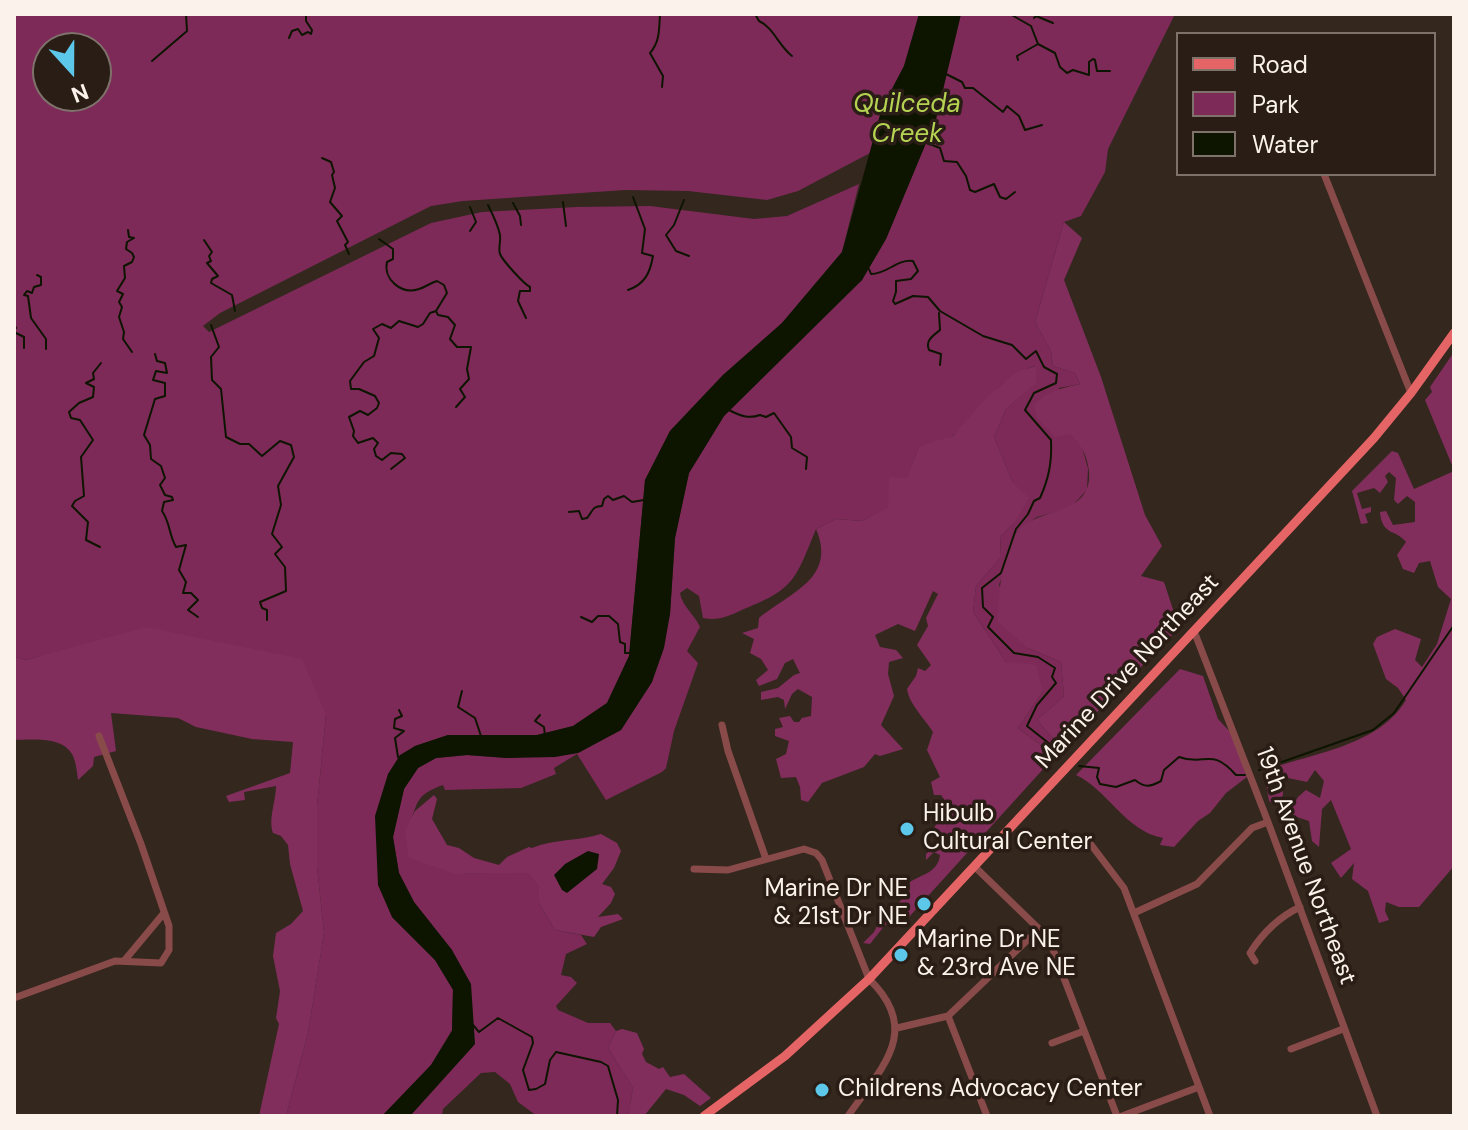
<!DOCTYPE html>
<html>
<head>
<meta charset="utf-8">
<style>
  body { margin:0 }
  #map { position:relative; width:1468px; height:1130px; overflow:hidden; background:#34271e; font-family:"DM Sans",sans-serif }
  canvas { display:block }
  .frame { position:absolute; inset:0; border:16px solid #fbf2ec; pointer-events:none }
  .legend { position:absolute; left:1176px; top:32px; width:260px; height:144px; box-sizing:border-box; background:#2a1d15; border:2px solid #7e726b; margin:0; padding:10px 14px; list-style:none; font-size:24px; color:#fbf2ec }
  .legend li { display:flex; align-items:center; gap:16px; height:40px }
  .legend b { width:40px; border:2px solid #7e726b }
  .north { position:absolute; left:32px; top:32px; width:80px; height:80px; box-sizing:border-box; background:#2a1d15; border:2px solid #7e726b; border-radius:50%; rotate:159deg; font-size:22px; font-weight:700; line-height:32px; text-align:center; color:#fbf2ec }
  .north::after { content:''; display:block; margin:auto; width:28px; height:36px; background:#5cc7e8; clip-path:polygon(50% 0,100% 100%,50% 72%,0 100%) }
</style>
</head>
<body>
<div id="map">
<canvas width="1468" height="1130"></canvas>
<div class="frame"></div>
<ul class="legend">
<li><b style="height:10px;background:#e56566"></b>Road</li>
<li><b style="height:22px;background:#7d2a59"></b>Park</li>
<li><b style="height:22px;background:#0d1400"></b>Water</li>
</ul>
<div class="north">N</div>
</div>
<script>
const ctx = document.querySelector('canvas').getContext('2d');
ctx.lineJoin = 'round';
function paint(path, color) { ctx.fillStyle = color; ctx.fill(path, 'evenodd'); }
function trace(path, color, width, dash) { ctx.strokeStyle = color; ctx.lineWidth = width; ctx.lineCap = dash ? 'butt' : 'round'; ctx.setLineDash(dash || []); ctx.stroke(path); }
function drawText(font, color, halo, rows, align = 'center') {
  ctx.font = font + ' "DM Sans",sans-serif'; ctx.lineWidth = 7; ctx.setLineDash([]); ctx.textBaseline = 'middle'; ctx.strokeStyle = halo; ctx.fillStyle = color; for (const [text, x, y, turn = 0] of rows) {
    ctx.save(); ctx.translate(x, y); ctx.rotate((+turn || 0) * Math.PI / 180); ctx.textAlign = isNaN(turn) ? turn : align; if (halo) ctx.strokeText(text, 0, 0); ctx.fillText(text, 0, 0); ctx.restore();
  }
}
paint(new Path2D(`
  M 14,14 L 919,14 L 904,66 L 882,108 L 870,153 L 798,191 L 767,200 L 688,191 L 625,190 L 463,201 L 431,206 L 220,313 L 203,326 L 209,332 L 431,223 L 482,212 L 577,207 L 650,206 L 754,219 L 787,216 L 859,184 L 842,252 L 782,323 L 723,375 L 670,431 L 645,480 L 629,656 L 607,703 L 573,726 L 537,735 L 448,735 L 415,746 L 388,774 L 392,917 L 435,960 L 453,989 L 452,1030 L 431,1065 L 382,1116 L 286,1116 L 308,1033 L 324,933 L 317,866 L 317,806 L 326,715 L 81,646 L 26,660 L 14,657 ZM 48,48 L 96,48 L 96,96 L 48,96 Z
  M 961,14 L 1175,14 L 1108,149 L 1105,172 L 1081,216 L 1064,222 L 1035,322 L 1051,351 L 1053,366 L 1075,373 L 1080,384 L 1059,388 L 1069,434 L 1081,444 L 1088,468 L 1087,490 L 1070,508 L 1037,517 L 1017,532 L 999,585 L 1028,648 L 1061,662 L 1064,696 L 1037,720 L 1064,751 L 1055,756 L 1018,728 L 1043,691 L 1006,662 L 973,612 L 976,586 L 1001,557 L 1000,537 L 1014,523 L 1013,483 L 994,437 L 1006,409 L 1035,383 L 1035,366 C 995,379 984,408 955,434 C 947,441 930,443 919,446 L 907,479 L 889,507 L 862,521 L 836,519 L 816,529 C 796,578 795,589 744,609 C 729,616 719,621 703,618 L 699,596 L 687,588 L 680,593 C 682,606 694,614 700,627 L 687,651 L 698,663 L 674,731 L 666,768 L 662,772 L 606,800 L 577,754 L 554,768 L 556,774 L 521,788 L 445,790 L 443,785 C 415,795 418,802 409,827 L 457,874 L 529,872 L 539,887 L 539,903 L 555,930 L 581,935 L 587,944 L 566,954 L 561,975 L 571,977 L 577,983 L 556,1006 L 558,1010 L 588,1023 L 610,1023 L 616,1031 L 608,1048 L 633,1088 L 628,1116 L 537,1116 L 518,1102 L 510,1084 L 495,1072 L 481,1073 L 443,1109 L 442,1116 L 410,1116 L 474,1045 L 452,950 L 414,902 L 399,873 L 393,837 L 404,789 L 418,768 L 436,758 L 467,755 L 507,758 L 578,753 L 621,730 L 652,682 L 670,614 L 675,538 L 689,473 L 724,416 L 862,280 L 886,239 L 936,119 Z`), '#7d2a59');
paint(new Path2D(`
  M 1064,222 L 1082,238 L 1064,280 L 1101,377 L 1145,515 L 1162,546 L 1141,576 L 1164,582 L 1179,628 L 1097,712 L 1064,751 L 1037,720 L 1064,696 L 1061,662 L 1028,648 L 998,622 C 999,596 1000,552 1018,531 C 1041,505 1098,517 1088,465 C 1085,451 1080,443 1069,434 L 1055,437 L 1037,418 L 1034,405 C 1047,391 1062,388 1080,384 L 1075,373 L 1053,366 L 1051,351 L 1035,322 Z
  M 1454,352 L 1454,470 L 1425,400 L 1432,392 L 1430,387 Z
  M 1036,366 L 1036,383 L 1006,409 L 994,437 L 1013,483 L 1029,498 L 1014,523 L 1000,537 L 1001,557 L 976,586 L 973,612 L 1006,662 L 1036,665 L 1043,691 L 1018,728 L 1055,756 L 899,928 L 891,923 L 885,925 L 870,944 L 863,943 L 874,932 L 886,908 L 894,908 L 910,890 L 910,882 C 923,874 938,872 940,855 L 934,852 L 926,860 L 926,854 L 937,845 L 938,837 L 932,834 L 936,824 L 943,823 L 946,802 L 941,795 L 934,795 L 931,782 L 940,777 L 927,750 L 933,732 C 925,719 909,704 907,689 L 916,676 L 918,668 L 925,671 L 931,665 L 917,645 L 928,626 L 926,618 L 938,594 L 933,591 L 915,631 L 898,624 L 875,635 L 880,647 L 896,650 L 903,658 L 889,662 L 888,674 L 894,696 L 881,725 L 903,749 L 880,756 L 875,754 L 864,767 L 822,783 L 808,802 L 801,800 L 800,787 L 796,777 L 781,778 L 776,759 L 786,754 L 789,741 L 775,736 L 775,729 L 783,727 L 779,718 L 790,716 L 794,722 L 799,722 L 802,718 L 811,716 L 812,697 L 798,689 L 792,694 L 785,709 L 784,700 L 778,697 L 761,700 L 761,692 L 778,688 L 794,675 L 800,673 L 793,659 L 785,663 L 777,679 L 759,686 L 756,680 L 768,670 L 761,659 L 750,653 L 754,639 L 742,633 L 758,628 L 759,618 C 791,592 837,578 816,529 L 836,519 L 862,521 L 888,507 L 889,477 L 907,478 L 919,446 L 953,436 L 985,399 L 1016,372 Z
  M 1392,451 L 1398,453 L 1414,489 L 1454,471 L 1454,866 L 1419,907 L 1399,907 L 1386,902 L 1385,911 L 1389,920 L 1379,923 L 1368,891 L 1352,879 L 1354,863 L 1341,878 L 1331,863 L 1351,849 L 1331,800 L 1322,809 L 1319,847 L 1312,841 L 1309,821 L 1288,814 L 1298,797 L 1306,790 L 1320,798 L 1324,781 L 1315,770 L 1307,782 L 1283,777 L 1283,795 L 1277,806 L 1269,801 L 1264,771 C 1311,753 1378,747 1406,700 L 1398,688 L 1386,679 L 1373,644 L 1377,637 L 1395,629 L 1421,639 L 1415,660 L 1422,667 L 1437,644 L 1451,599 L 1438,587 L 1430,561 L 1419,563 L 1414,573 L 1403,569 L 1397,555 L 1406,542 C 1396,529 1382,536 1380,512 L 1386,511 L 1393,525 L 1415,522 L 1415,502 L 1407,496 L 1398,504 L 1394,500 L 1396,478 L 1389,472 L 1385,476 L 1388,482 L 1380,493 L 1374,488 L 1357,493 L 1362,509 L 1371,507 L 1371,512 L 1365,514 L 1368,523 L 1361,524 L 1352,491 Z
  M 146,627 L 302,659 L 326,715 L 317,806 L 317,866 L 324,933 L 308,1033 L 286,1116 L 259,1116 L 279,1024 L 276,1018 L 280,991 L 273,956 L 276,933 L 291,924 L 303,911 L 290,864 L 288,845 L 281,836 L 273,833 C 268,819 276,801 276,786 L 244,792 L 245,800 L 229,802 L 226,796 L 290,773 L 293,742 L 252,739 L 196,727 L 178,718 L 111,713 L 116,751 L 94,757 L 93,766 L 78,780 C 77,772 76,761 72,754 C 61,736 31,740 14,740 L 14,657 L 26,660 Z
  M 1180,669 L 1203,676 L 1218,719 L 1233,735 L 1247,777 L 1226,793 L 1210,813 L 1198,821 L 1174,847 L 1160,845 L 1163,838 C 1125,831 1108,790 1076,775 Z
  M 434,795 L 437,799 L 432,819 L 447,845 L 459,848 L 474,858 L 499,865 L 507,857 L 529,847 L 532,848 C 554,839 578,841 601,834 L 617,843 L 621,851 L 614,868 L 602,884 L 611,887 L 615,894 L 611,903 L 598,917 L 618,914 L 623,919 L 601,927 L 594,937 L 555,930 L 539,903 L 539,887 L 529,873 L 456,874 L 409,858 L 405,831 L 415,811 Z
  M 622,1029 L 637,1033 L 644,1049 L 642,1054 L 646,1062 L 659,1069 L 663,1067 L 670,1077 L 684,1074 L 711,1098 L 700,1106 L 684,1095 L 666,1089 L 644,1116 L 628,1116 L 633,1088 L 608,1048 L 616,1031 Z`), '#822e5d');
paint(new Path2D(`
  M 919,14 L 961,14 L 936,119 L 886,239 L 862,280 L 724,416 L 689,473 L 675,538 L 670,614 L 664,648 L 652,682 L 621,730 L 578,753 L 555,757 L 507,758 L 467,755 L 436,758 L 418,768 L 404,789 L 393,837 L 399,873 L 414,902 L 452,950 L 471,984 L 475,1044 L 410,1116 L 382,1116 L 431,1065 L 452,1031 L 453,990 L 435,960 L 392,917 L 378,885 L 375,816 L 388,774 L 400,755 L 415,746 L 448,735 L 537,735 L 573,726 L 607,703 L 629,656 L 645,480 L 670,431 L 723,375 L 782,323 L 842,252 L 882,108 L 904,66 Z
  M 588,851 L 599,854 L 597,869 L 567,893 L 562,890 L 554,875 L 565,864 Z`), '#0d1400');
trace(new Path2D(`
  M 660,14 C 659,29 660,42 650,53 L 663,76 L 662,87
  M 755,14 L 759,21 C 773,27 779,46 792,56
  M 1010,14 L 1031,26 L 1038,44 L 1055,53 L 1060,67 L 1067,73 L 1073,70 L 1089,75 L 1089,62 L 1093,59 L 1095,60 L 1097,71 L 1110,71
  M 1034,18 L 1036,16 L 1053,23
  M 289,38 L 292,31 L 298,29 L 302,35 L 308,32 L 311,34 L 312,30 L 306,21 L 306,14
  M 1018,60 L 1017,56 L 1038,44
  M 152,61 L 187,31 L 186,14
  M 946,74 L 962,82 L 965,88 L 973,88 L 1003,112 L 1007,106 L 1019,116 L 1025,130 L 1042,125
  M 927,143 L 940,148 L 944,161 L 957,162 L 966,176 L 970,190 L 975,192 L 994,184 L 1000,197 L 1006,199 L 1015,192
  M 322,158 L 331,162 L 334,172 L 332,175 L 335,188 L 330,202 L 342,216 L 337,221 L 348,242 L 345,245 L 349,254
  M 684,200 L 674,225 L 666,235 L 676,251 L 689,256
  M 563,202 L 566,226
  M 513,203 L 520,216 L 521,225
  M 488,205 C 493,215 498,225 500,235 C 501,242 498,248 500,254 C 503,261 524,284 530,287 L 530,291 L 520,291 L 518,301 L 526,318
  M 470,207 L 476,222 L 470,231
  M 128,230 L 129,237 L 134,238 L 127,242 L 126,249 L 132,253 L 134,257 L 132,262 L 124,266 L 125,278 L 117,291 L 123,294 L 119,302 L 122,307 L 119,317 L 124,332 L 123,339 L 132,352
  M 379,239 L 393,249 L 393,259 L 387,262 C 383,279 401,295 419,289 C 426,287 430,283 437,281 L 444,285 L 447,293 L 436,311 L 438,315 L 448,317 L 455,325 L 450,339 L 457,347 L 471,347 L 467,369 L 469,379 L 460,389 L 465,397 L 456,407
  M 204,240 L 212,252 L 209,256 L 211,261 L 207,263 L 218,276 L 212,279 L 211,283 L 232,295 L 235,311
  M 869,269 L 871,274 C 888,274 896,259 913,261 L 918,271 L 911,279 L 896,281 L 896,292 L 893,301 L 895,304 L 913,296 L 928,297 L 940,311 L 983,336 L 1012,345 L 1026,359 L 1036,351 L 1044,367 L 1057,374 L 1056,383 L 1034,393 L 1025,410 L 1051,440 C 1052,462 1049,478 1040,498 L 1034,501 L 1028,514 L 1016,529 L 1001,573 L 982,588 L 983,607 L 993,617 L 988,627 L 1014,653 L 1038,657 L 1055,668 L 1052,677 L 1056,683 L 1037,705 L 1027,726 L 1060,752
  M 37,275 L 41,277 L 41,285 L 34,287 L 32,293 L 27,291 L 24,295 L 28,296 L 31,318 L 46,339 L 46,349
  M 628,290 C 645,284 650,273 653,256 L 642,253 L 645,229 L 633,197
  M 939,313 L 940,330 C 933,336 925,340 929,350 L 941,354 L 940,365
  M 14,324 L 16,328 L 14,327
  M 211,325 L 219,347 L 211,357 L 212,380 L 221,389 L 226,437 L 240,444 L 249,444 L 262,456 L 280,441 L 291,445 L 294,457 L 278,486 L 281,505 L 272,534 L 282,547 L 275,554 L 285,567 L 286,591 L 260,602 L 262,608 L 267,610 L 267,620
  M 14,332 L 24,337 L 24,348
  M 155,354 L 157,361 L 165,363 L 167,373 L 156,371 L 153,380 L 165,383 L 165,396 L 155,399 L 144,435 L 150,445 L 151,459 L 161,466 L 165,478 L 160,485 L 165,495 L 172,497 L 173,500 L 164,502 L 162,511 C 170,522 169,535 176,547 L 186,545 L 179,570 L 186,582 L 183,593 L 191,593 L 198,600 L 188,610 L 198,617
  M 729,410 C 740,416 749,419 760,415 L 766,417 L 774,413 L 791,437 L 792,448 L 807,457 L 806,469
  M 391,469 L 405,458 L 402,454 L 391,453 L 382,460 L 376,456 L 374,449 L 378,443 L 373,438 L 358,443 L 353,436 L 354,431 L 349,417 L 360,411 L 368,415 L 377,408 L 379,403 L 375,396 L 359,389 L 351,389 L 350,381 L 364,362 L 374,356 L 379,338 L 373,329 L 382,324 L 391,328 L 399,321 L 418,327 L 423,324 L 430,313 L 436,311
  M 569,512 L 579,511 L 582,519 L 587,518 C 593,511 592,506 602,506 L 604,499 L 608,496 L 613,500 L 624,496 L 632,502 L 644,500
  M 100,547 L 86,540 L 88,522 L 72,506 L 75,501 L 84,496 L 81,457 L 93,440 L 80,420 L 71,418 L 69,412 L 79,403 L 93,397 L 94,387 L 86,383 L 94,379 L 93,373 L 101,363
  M 581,617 L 592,622 L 598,616 L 609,616 L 618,624 L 620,642 L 625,644 L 625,653 L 630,653
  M 462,691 L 458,707 L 475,718 L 481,736
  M 540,715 L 535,721 L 544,727 L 545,736
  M 398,757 L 395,738 L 404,731 L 394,728 L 395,719 L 402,716 L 399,710
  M 1079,766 L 1099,768 L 1097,777 L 1100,784 L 1116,787 L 1135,780 C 1145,788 1150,787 1161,781 L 1164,770 L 1179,757 C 1206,767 1210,746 1236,775 L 1245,775
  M 1259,770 L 1373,730 L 1394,713 L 1454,625
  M 473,1025 L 479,1032 L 498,1018 L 532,1037 L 533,1043 L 523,1070 L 529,1090 L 536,1089 L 545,1084 L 550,1060 L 556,1052 L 601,1062 L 608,1066 L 618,1100 L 617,1116`), '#0d1400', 2);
trace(new Path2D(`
  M 1324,174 L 1411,393
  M 1194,631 L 1268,822 L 1377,1116
  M 722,725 L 728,751 L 766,859
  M 1089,842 L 1124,888 L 1210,1116
  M 974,866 L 1039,929 L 1052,947 L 1117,1116
  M 694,869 L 728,870 L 804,849 L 816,853 L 822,860 L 869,979 C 923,1031 881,1068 848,1116
  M 1134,913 L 1197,884 L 1252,828 L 1268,822
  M 124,961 L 164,913
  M 1255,961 L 1250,953 C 1262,934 1279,917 1300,907
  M 14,998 L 115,961 L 161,963 L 169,950 L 169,926 L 141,844 L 99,736
  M 948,1016 L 987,1116
  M 897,1028 L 948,1016 L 1039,929
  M 1052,1043 L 1084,1031
  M 1291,1049 L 1343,1029
  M 1122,1116 L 1199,1087`), '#894b4a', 7);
trace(new Path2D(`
  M 704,1116 L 785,1056 L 869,979 L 1374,438 L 1411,393 L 1454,333`), '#e56566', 9);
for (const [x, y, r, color] of [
  [907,829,8,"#5cc7e8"],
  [924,904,8,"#5cc7e8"],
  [901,955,8,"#5cc7e8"],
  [822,1090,8,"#5cc7e8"]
]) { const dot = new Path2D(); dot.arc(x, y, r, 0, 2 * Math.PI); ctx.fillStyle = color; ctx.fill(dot); trace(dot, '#2a1d15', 3); }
drawText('24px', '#fbf2ec', '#2a1d15', [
  ["Marine Drive Northeast",1128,672,-47],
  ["19th Avenue Northeast",1305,866,70]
]);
drawText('24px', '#fbf2ec', '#2a1d15', [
  ["Hibulb",923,815],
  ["Cultural Center",923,843],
  ["Marine Dr NE",908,890,"right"],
  ["& 21st Dr NE",908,918,"right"],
  ["Marine Dr NE",917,941],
  ["& 23rd Ave NE",917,969],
  ["Childrens Advocacy Center",838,1090]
], 'left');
drawText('italic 26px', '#b5d353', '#2a1d15', [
  ["Quilceda",907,105],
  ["Creek",907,135]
]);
</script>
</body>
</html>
